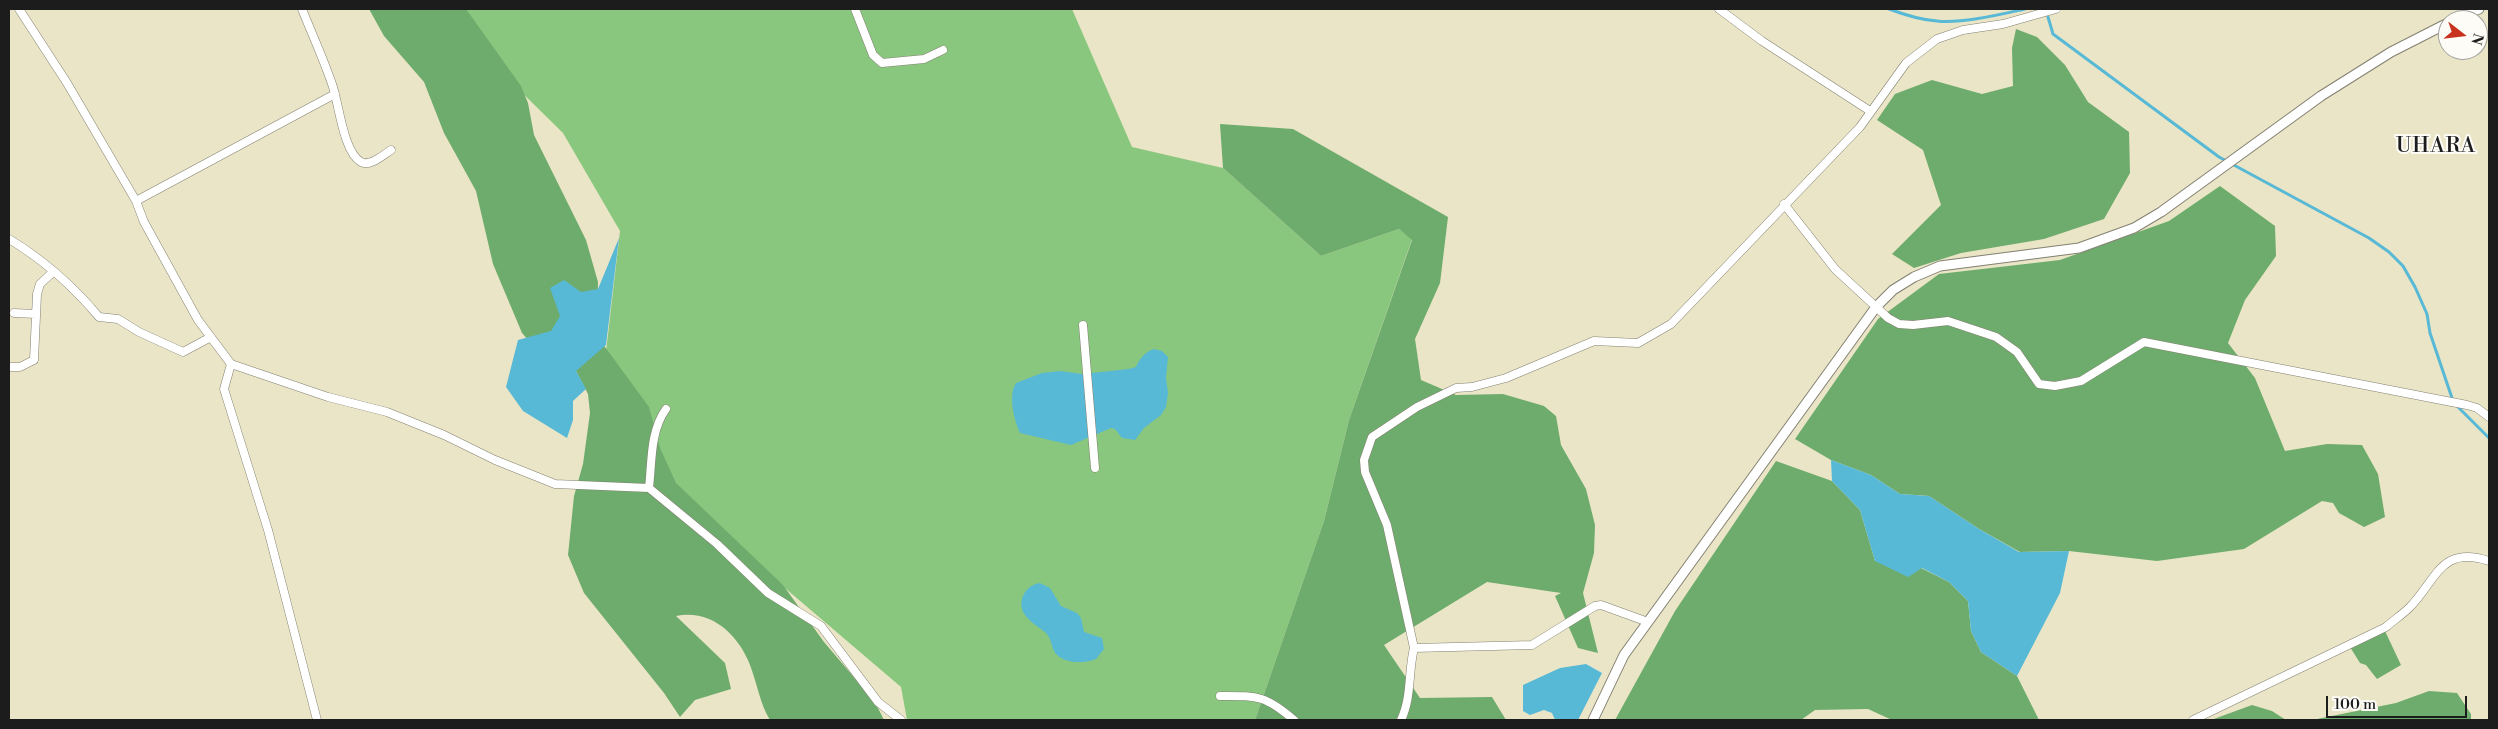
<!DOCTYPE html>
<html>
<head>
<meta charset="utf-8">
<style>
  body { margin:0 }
  #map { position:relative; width:2498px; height:729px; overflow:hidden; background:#eae5c6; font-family:"Libre Bodoni",serif }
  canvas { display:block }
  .frame { position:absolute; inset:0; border:10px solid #1c1c1c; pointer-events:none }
  .north { position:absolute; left:2438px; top:10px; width:50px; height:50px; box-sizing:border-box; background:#fdfcf7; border:1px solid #a3a29f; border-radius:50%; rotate:106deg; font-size:14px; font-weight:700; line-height:20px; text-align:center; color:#1c1c1c }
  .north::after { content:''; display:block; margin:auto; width:18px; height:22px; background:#c8321e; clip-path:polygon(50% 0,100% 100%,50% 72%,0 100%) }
  .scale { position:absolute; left:2326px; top:696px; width:141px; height:22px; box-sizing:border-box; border:2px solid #1c1c1c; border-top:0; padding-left:6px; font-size:15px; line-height:18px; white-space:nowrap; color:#1c1c1c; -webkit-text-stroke:4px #fdfcf7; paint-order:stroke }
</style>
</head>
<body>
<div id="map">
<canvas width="2498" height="729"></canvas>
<div class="frame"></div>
<div class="north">N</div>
<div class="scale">100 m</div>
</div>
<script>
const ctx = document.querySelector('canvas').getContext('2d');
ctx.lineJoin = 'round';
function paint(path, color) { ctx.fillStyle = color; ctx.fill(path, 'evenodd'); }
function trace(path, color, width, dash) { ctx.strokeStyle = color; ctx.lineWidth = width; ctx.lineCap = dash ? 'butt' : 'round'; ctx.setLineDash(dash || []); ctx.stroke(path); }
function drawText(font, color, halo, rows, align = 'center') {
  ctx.font = font + ' "Libre Bodoni",serif'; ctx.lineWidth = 4; ctx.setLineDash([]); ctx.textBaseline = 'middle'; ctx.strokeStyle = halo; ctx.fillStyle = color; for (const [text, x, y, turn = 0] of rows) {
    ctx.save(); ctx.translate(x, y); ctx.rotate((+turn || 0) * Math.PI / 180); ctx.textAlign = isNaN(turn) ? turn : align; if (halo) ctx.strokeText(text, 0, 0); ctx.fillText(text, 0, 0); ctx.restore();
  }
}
paint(new Path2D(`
  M 437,9 L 1072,9 L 1132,147 L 1223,168 L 1321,256 L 1399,229 L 1412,239 L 1349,420 L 1324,521 L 1255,720 L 907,720 L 901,687 L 663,484 L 604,369 L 620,231 L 563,133 Z`), '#89c77e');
paint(new Path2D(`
  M 369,9 L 466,9 L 521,86 L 528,103 L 534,135 L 586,240 L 598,282 L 597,336 L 649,407 L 660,448 L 676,483 L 783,585 L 824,642 L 875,702 L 884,720 L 770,720 C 760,704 757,683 750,665 C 738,634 711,609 676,616 L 725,663 L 731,689 L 695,700 L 680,717 L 664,693 L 584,593 L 568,555 L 574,496 L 583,464 L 590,413 L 588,394 L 576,371 L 548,363 L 522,333 L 493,264 L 476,191 L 444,133 L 424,82 L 384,36 Z
  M 2016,29 L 2037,37 L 2065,65 L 2088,102 L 2129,132 L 2130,173 L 2104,219 L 2044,239 L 1961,253 L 1914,268 L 1892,254 L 1941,205 L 1923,150 L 1877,120 L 1895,94 L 1932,80 L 1982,94 L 2013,86 L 2012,48 Z
  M 1220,124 L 1293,129 L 1448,217 L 1440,283 L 1415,339 L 1421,380 L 1456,395 L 1503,394 L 1544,406 L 1556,416 L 1561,445 L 1586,489 L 1595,525 L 1594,553 L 1583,593 L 1598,653 L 1578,648 L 1555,596 L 1561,593 L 1487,582 L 1384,645 L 1420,698 L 1492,697 L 1506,720 L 1255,720 L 1324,521 L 1349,420 L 1412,240 L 1399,229 L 1321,256 L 1223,168 Z
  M 2220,186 L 2275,226 L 2276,256 L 2245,300 L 2228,343 L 2255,378 L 2285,451 L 2327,444 L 2362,445 L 2378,474 L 2385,517 L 2364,527 L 2339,513 L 2333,503 L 2322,501 L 2244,549 L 2157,561 L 2069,551 L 2020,552 L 1979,529 L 1929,496 L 1900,494 L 1871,475 L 1831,460 L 1795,439 L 1878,319 L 1939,274 L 2060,260 L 2169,221 Z
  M 1776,461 L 1832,481 L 1860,510 L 1875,561 L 1921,568 L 1949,582 L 1968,601 L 1971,631 L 1981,652 L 2017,676 L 2039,720 L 1892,720 L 1868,709 L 1815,710 L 1801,720 L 1615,720 L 1675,611 Z
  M 2385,631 L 2401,665 L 2377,679 L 2366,665 L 2360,663 L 2350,647 Z
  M 2429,691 L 2457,693 L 2471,714 L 2471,720 L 2312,720 L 2396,703 Z
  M 2252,705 L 2272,711 L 2286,720 L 2211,720 Z`), '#6eac6d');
paint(new Path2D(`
  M 619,238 L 606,345 L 576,371 L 586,389 L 573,401 L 573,420 L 567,438 L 523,411 L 506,387 L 518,340 L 551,331 L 560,316 L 550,288 L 564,280 L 581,292 L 598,289 Z
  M 1154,349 L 1162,351 L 1168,357 L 1166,378 L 1168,393 L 1166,407 L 1161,415 L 1144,428 L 1135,440 L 1122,438 L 1115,429 L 1111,428 L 1071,445 L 1020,433 C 1014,420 1008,395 1016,383 L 1042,373 L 1060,371 L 1082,374 L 1129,369 L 1136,367 C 1140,358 1145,352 1154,349 Z
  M 1831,460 L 1871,475 L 1900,494 L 1929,496 L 1979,529 L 2019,552 L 2069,551 L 2060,593 L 2017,676 L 1981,652 L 1971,631 L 1968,601 L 1949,582 L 1922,568 L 1908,577 L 1875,561 L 1860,510 L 1832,481 Z
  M 1040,583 L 1050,588 L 1061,606 L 1077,613 L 1081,618 L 1084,632 L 1102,638 L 1104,649 L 1096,659 C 1084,664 1061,664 1054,651 C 1051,645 1051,638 1046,633 C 1039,627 1031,623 1025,615 C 1016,602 1025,585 1040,583 Z
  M 1586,664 L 1602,673 L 1578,720 L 1555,720 L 1552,713 L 1544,710 L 1530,715 L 1523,711 L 1523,685 L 1560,668 Z`), '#58b9d6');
trace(new Path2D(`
  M 1889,9 C 1905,15 1920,20 1937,21 C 1961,24 2002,14 2025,9
  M 2048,17 L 2053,34 L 2219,157 L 2369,238 L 2389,252 L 2403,266 L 2415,287 L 2427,314 L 2430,333 L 2453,401
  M 2457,406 L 2489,438`), '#58b9d6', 3);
const minor = new Path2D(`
  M 19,9 L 67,83 L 136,201 L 144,222 L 198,320 L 231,364 L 328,397 L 387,412 L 444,435 L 495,460 L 555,484 L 649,488 L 717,544 L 768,593 L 821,626 L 878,702 L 901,720
  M 302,9 C 312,34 323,58 332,84 C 339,103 343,152 361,162 C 370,167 383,155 391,150
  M 855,9 L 873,55 L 882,63 L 924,59 L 943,50
  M 1719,9 L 1762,41 L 1870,111
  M 136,201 L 335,94
  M 1784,204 L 1835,269 L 1888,318 L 1899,324 L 1913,325 L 1948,321 L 1996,337 L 2017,352 L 2039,384 L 2055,386 L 2081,381 L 2144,342 L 2467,405 L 2477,408 L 2489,417
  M 9,239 C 42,259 74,287 99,317 L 118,319 L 139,332 L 183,352 L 211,337
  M 14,313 L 36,314
  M 1083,325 L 1095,468
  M 231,364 L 224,389 L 268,530 L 317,720
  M 9,367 L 20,367 L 34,360 L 37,294 L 40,284 L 53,272
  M 649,488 C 652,462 650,431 666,409
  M 1414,648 L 1532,645 L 1595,606 L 1601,605 L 1648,622
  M 1220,696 C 1258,696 1265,695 1294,720
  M 1401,720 C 1412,697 1408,672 1414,648 L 1387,525 L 1365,472 L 1364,460 L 1372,437 L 1417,407 L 1456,388 L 1472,387 L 1506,378 L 1594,341 L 1638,343 L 1671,324 L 1860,127 L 1906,63 L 1937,39 L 1963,30 L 2003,24 L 2056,9
  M 2193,720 L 2386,627 C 2394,620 2403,614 2410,607 C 2437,579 2441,545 2489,561`);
const tertiary = new Path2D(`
  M 2453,20 L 2479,9
  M 1593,720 L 1624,655 L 1876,307 L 1893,290 L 1914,277 L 1940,266 L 2079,248 L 2134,228 L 2161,212 L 2321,96 L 2391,52 L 2448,23`);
trace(minor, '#838071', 9);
trace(tertiary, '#838071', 11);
trace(minor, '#fff', 8);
trace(tertiary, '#fff', 9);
ctx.letterSpacing = '1px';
drawText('21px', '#1c1c1c', '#fdfcf7', [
  ["UHARA",2436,147]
]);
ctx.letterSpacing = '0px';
</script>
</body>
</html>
